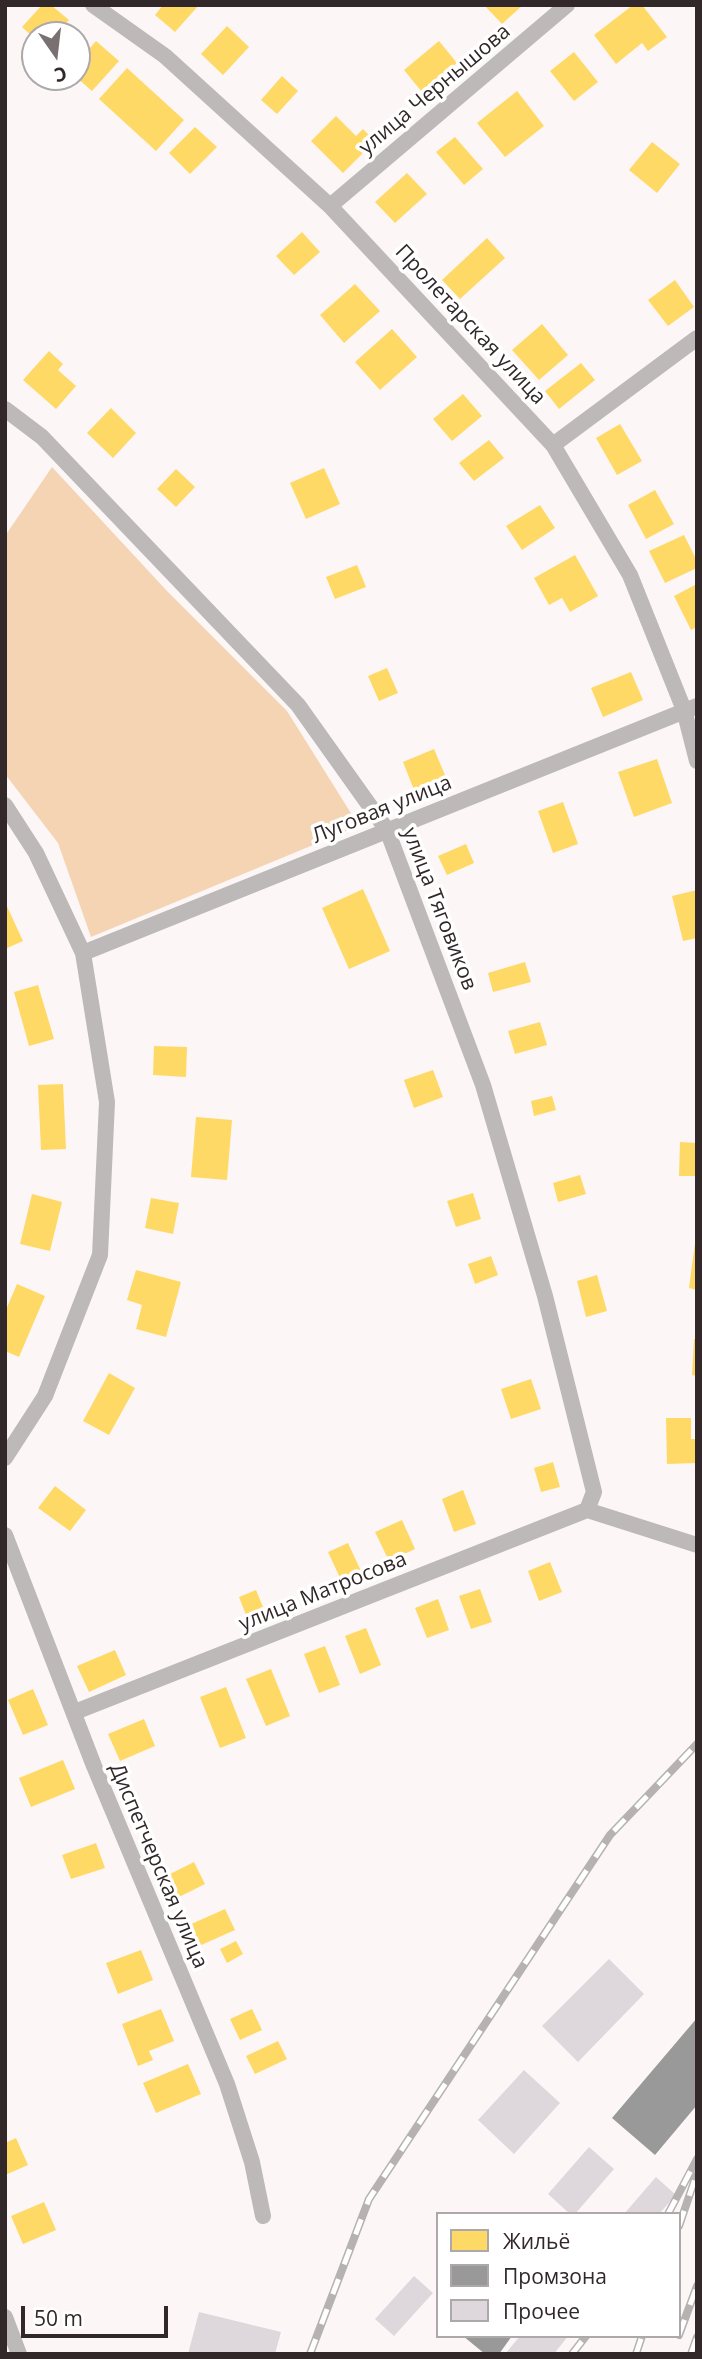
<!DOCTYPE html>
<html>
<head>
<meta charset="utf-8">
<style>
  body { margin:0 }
  #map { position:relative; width:702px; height:2359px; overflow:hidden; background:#fcf6f7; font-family:"Open Sans",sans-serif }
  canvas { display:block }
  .frame { position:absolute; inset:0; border:7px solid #32282a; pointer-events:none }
  .legend { position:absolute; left:436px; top:2212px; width:245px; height:126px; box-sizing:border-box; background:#fff; border:2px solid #ada9aa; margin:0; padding:9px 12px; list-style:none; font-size:21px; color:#32282a }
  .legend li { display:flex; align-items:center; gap:14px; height:35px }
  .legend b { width:35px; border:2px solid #ada9aa }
  .north { position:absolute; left:21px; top:21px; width:70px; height:70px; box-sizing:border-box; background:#fff; border:2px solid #ada9aa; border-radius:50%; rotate:166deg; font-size:19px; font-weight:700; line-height:28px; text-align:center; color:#32282a }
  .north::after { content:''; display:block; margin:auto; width:24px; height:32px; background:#797072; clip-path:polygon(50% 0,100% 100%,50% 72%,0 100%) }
  .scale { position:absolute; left:21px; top:2306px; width:147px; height:32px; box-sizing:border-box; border:4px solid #32282a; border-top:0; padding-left:9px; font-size:21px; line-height:24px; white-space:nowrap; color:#32282a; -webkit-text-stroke:5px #fff; paint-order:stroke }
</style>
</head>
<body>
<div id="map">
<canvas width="702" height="2359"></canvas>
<div class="frame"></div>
<ul class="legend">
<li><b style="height:19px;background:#ffd966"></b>Жильё</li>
<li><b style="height:19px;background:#999"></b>Промзона</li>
<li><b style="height:19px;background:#ded8dc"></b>Прочее</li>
</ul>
<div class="north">С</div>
<div class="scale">50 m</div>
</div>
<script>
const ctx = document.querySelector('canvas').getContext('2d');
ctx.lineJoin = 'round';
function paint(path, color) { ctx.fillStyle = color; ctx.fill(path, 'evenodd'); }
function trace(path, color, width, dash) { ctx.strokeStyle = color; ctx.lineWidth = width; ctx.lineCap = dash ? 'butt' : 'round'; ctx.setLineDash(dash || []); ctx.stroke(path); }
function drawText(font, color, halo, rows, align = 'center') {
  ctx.font = font + ' "Open Sans",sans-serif'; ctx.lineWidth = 7; ctx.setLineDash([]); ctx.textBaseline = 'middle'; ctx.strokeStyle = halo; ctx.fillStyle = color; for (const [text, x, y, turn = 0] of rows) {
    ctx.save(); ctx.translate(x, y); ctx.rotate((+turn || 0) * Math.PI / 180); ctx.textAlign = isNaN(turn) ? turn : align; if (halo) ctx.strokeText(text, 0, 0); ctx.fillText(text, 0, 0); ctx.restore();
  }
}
paint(new Path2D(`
  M 52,467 L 167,591 L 287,711 L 359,826 L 91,937 L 58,843 L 5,774 L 5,536 Z`), '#f4d4b3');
paint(new Path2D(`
  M 42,5 L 51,5 L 69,20 L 56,35 L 35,35 L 35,39 L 22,27 Z
  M 163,5 L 199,5 L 175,32 L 155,15 Z
  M 484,5 L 523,5 L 502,24 Z
  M 633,5 L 642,5 L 667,37 L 648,51 L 642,43 L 616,64 L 594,35 Z
  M 227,26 L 249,47 L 223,75 L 201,54 Z
  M 96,41 L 119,61 L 92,91 L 77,78 L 77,63 Z
  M 439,41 L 457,63 L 422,92 L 404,70 Z
  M 574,52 L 598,82 L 574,101 L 550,71 Z
  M 127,68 L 184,120 L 156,151 L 99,99 Z
  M 282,76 L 298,91 L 277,114 L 261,100 Z
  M 517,91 L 544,126 L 505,157 L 477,123 Z
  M 336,116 L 356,136 L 363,129 L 375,141 L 343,173 L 311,141 Z
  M 195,127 L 217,147 L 190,174 L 169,153 Z
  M 455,137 L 483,169 L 464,185 L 436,152 Z
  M 652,142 L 680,164 L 657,193 L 629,170 Z
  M 407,173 L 427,194 L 395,223 L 375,202 Z
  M 302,232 L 320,252 L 294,275 L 276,256 Z
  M 487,238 L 505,258 L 460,299 L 442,280 Z
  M 675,280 L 694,307 L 668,326 L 648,300 Z
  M 355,284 L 380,311 L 344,343 L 320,315 Z
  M 542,324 L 568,355 L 539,380 L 512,350 Z
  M 392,329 L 417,357 L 380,390 L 355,362 Z
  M 49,351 L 63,364 L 58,370 L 76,386 L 56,409 L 23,380 Z
  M 581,363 L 595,380 L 559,409 L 545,391 Z
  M 463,394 L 482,416 L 452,441 L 433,419 Z
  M 111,408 L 136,433 L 113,458 L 87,433 Z
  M 620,424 L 642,461 L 617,475 L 596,438 Z
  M 489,440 L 504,458 L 474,481 L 459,463 Z
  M 324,468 L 340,504 L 306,519 L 290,483 Z
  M 176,469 L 195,487 L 176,507 L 157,489 Z
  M 655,490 L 674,524 L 646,539 L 628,505 Z
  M 540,505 L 555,528 L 522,550 L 506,526 Z
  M 684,535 L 697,561 L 697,568 L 665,583 L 649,551 Z
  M 575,555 L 598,596 L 570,612 L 562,598 L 549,605 L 534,578 Z
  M 357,565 L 366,587 L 335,599 L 326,577 Z
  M 697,584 L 697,627 L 691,630 L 674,596 Z
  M 387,668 L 398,693 L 379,701 L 368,676 Z
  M 631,672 L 643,700 L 603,717 L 591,688 Z
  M 434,749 L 450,787 L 418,800 L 403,762 Z
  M 657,759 L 672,803 L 634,817 L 618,772 Z
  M 563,802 L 578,844 L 553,853 L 538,811 Z
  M 466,844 L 474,863 L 447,875 L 438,856 Z
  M 363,889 L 390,951 L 349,969 L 322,908 Z
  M 697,890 L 697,938 L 683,941 L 672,896 Z
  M 5,902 L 23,941 L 5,949 Z
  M 525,962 L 531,982 L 493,992 L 488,973 Z
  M 38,985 L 54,1039 L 29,1046 L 14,992 Z
  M 540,1022 L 547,1045 L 515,1054 L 508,1031 Z
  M 154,1046 L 187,1047 L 186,1077 L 153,1075 Z
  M 433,1070 L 443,1097 L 414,1108 L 404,1080 Z
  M 63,1084 L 66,1149 L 41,1150 L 38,1085 Z
  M 552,1096 L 556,1110 L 534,1116 L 531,1101 Z
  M 196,1117 L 232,1120 L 227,1180 L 191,1177 Z
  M 680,1142 L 697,1143 L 697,1176 L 679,1176 Z
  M 580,1175 L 586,1194 L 558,1202 L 553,1183 Z
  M 473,1193 L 481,1219 L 456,1227 L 447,1201 Z
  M 32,1194 L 62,1202 L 50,1251 L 20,1244 Z
  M 151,1198 L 179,1203 L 173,1234 L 145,1228 Z
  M 695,1243 L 697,1243 L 697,1290 L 689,1288 Z
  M 491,1256 L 498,1275 L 475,1284 L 468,1264 Z
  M 136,1270 L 181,1282 L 166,1337 L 136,1329 L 142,1305 L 127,1300 Z
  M 597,1275 L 607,1311 L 586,1317 L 577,1281 Z
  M 17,1284 L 45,1296 L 19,1357 L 5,1351 L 5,1312 Z
  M 694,1339 L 697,1339 L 697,1376 L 692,1375 Z
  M 109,1373 L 135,1388 L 109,1435 L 83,1421 Z
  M 531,1379 L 541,1409 L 511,1419 L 501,1389 Z
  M 666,1418 L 691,1418 L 691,1439 L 697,1439 L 697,1463 L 667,1464 Z
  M 553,1462 L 560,1487 L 541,1492 L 534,1468 Z
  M 55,1486 L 86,1510 L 70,1531 L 38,1508 Z
  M 463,1490 L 476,1524 L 454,1532 L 442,1499 Z
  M 402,1520 L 415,1549 L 389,1561 L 375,1532 Z
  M 348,1543 L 361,1571 L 341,1580 L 328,1552 Z
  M 550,1562 L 562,1592 L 539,1601 L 528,1571 Z
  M 480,1589 L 492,1622 L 471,1629 L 459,1596 Z
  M 256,1590 L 265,1612 L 248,1620 L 239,1597 Z
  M 438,1599 L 449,1630 L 427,1638 L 415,1608 Z
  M 366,1628 L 381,1665 L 360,1674 L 345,1636 Z
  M 325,1646 L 340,1685 L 319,1693 L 304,1654 Z
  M 115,1650 L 126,1675 L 89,1692 L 77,1666 Z
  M 271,1669 L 290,1716 L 266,1726 L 246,1679 Z
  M 226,1687 L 246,1738 L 220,1748 L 200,1697 Z
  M 33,1689 L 48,1725 L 23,1735 L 8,1700 Z
  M 144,1719 L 155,1746 L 120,1761 L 108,1734 Z
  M 63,1760 L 75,1789 L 31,1807 L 19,1778 Z
  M 96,1843 L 105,1868 L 71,1879 L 62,1855 Z
  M 194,1862 L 205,1884 L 179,1897 L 168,1875 Z
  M 225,1909 L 235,1930 L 199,1946 L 189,1925 Z
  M 236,1941 L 243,1954 L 227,1963 L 220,1949 Z
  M 141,1950 L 153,1980 L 118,1994 L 106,1963 Z
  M 161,2009 L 174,2041 L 149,2051 L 153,2060 L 138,2066 L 122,2024 Z
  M 252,2009 L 262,2030 L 240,2040 L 230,2019 Z
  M 278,2041 L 287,2059 L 255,2074 L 246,2056 Z
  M 188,2064 L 201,2094 L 156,2113 L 143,2083 Z
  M 16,2138 L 28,2165 L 5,2175 L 5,2143 Z
  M 44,2202 L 56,2230 L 23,2244 L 11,2216 Z`), '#ffd966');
paint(new Path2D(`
  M 697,2018 L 697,2105 L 655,2155 L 612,2118 Z
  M 463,2336 L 512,2336 L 499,2354 L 485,2354 Z`), '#999');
paint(new Path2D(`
  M 609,1959 L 644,1994 L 578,2062 L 542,2026 Z
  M 524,2070 L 560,2103 L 514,2154 L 478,2120 Z
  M 589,2147 L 614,2169 L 575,2214 L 570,2214 L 548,2194 Z
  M 656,2177 L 676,2195 L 659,2214 L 624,2214 Z
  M 414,2276 L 433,2293 L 394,2336 L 375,2319 Z
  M 199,2312 L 281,2332 L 275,2354 L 188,2354 Z
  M 520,2336 L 568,2336 L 554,2354 L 505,2354 Z`), '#ded8dc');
trace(new Path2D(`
  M 93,5 L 165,56 L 330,206 L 553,445 L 630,575 L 684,710 L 697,761
  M 330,206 L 567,5
  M 5,409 L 42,437 L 298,705 L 387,830 L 483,1085 L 545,1296 L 594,1492 L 587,1510
  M 553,445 L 697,338
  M 5,805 L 36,853 L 83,953 L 107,1102 L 100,1255 L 45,1396 L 5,1458
  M 83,953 L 697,706
  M 587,1510 L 697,1545
  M 5,1535 L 94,1766 L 227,2084 L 252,2162 L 263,2216
  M 75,1712 L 587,1510
  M 5,2317 L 19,2354`), '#bcb9b8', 16);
const rail = new Path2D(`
  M 668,2214 L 697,2159
  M 679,2226 L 696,2176
  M 679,2335 L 697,2286
  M 310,2354 L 369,2199 L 610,1835 L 697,1744
  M 572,2354 L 586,2336
  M 636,2354 L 642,2336
  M 691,2354 L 697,2337`);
trace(rail, '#b6b2b2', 8);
trace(rail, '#fff', 5, [16]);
drawText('21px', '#32282a', '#fff', [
  ["улица Чернышова",435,90,-40],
  ["Пролетарская улица",470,325,47],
  ["Луговая улица",382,810,-22],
  ["улица Тяговиков",439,909,69],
  ["улица Матросова",323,1592,-22],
  ["Диспетчерская улица",158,1866,67]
]);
</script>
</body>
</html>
